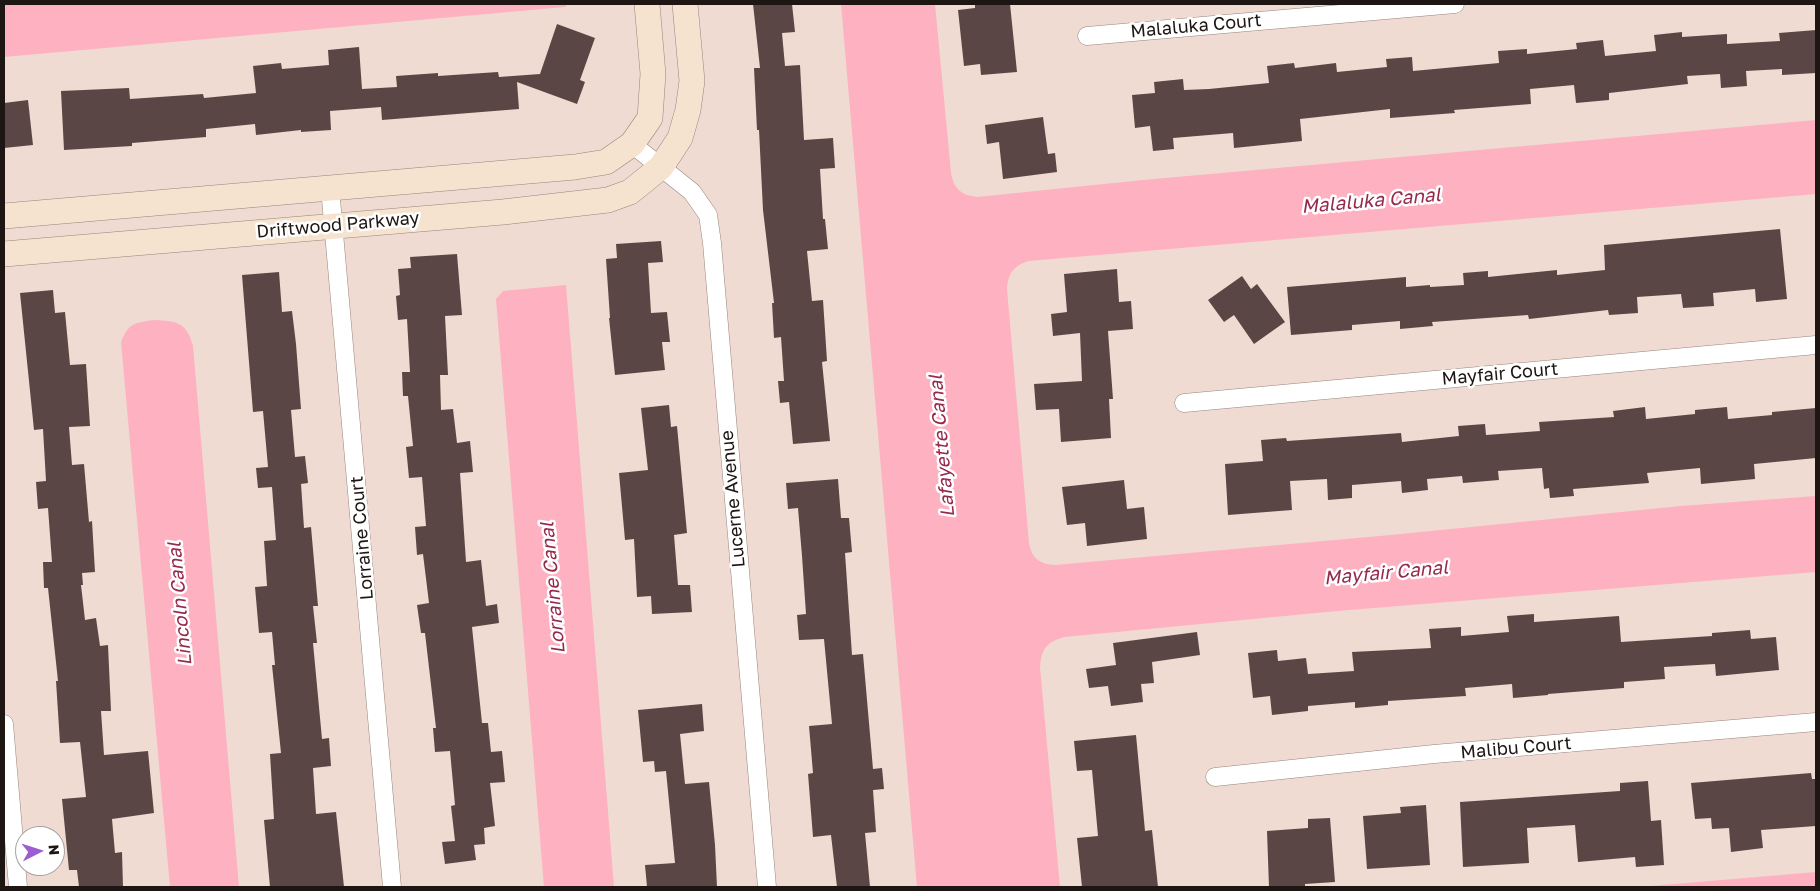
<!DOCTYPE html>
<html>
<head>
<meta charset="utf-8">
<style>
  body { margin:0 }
  #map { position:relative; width:1820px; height:891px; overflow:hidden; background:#f0dbd2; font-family:"Golos Text",sans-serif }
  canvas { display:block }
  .frame { position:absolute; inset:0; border:5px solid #1d1613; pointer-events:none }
  .north { position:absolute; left:15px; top:826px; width:50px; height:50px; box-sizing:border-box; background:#fff; border:1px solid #a5a2a1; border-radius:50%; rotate:85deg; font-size:14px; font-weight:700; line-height:20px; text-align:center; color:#1d1613 }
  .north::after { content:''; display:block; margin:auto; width:18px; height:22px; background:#9c5cd2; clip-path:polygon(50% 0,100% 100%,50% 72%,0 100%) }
</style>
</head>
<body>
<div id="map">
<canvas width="1820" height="891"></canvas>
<div class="frame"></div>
<div class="north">N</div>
</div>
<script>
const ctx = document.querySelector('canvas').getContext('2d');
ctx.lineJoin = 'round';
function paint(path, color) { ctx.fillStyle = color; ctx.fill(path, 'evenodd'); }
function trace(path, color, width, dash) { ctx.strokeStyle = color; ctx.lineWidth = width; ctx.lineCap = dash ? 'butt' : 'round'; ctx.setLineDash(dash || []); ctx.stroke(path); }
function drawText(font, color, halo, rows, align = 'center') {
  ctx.font = font + ' "Golos Text",sans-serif'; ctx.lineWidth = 5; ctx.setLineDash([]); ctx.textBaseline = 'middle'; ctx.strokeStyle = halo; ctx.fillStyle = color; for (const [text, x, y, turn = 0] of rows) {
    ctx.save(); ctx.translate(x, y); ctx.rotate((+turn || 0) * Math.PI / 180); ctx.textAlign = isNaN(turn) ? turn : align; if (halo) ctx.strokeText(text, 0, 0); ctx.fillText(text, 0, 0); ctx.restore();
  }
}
paint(new Path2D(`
  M 4,4 L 568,4 L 565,7 L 4,57 Z
  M 841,4 L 935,4 L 951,173 C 954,189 961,195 977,197 L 1143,180 L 1816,120 L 1816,194 L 1028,261 C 1014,266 1008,273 1007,289 L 1029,543 C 1032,559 1040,564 1055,565 L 1391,535 L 1681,506 L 1816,496 L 1816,572 L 1337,611 L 1064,637 C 1045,643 1042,649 1040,667 L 1060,887 L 917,887 Z
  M 566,285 L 614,887 L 544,887 L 496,299 L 503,291 Z
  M 154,320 C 176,321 187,322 193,346 L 239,887 L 170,887 L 121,342 C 129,322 135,323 154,320 Z
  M 1816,872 L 1816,887 L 1639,887 Z`), '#fdb1c1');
paint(new Path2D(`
  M 753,4 L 792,4 L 795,32 L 782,33 L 785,66 L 800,65 L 804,140 L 833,138 L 835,168 L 820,169 L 823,219 L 825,219 L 828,249 L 807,251 L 812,301 L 823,300 L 827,361 L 822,362 L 830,441 L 793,444 L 789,402 L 780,403 L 778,381 L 784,381 L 781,337 L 774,338 L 772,303 L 774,303 L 763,210 L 759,130 L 757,130 L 754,68 L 760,68 Z
  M 975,4 L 1010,4 L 1017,72 L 981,75 L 980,64 L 964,66 L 958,10 L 975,8 Z
  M 557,24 L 595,38 L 580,80 L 585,82 L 577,104 L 517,82 L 519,109 L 382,120 L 381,107 L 330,111 L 331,130 L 301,132 L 301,130 L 256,135 L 255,124 L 206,129 L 206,137 L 132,143 L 132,146 L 64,150 L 61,91 L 129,88 L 130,99 L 203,94 L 204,98 L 256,93 L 253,66 L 281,63 L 282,69 L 329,65 L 328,50 L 359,47 L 362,89 L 397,87 L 396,76 L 438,73 L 438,76 L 498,72 L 499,77 L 540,74 Z
  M 1816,30 L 1816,73 L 1782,75 L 1782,69 L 1746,71 L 1747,86 L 1721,88 L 1720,74 L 1687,76 L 1688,84 L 1609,93 L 1609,100 L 1576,103 L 1574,85 L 1530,89 L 1531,104 L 1454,110 L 1455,113 L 1390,118 L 1390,109 L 1300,119 L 1302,141 L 1234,148 L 1233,133 L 1173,138 L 1174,149 L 1153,151 L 1150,126 L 1135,128 L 1132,95 L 1155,93 L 1154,82 L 1183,79 L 1184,90 L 1209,89 L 1269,83 L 1267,66 L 1294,63 L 1295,68 L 1336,63 L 1337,72 L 1387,67 L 1386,59 L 1412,57 L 1413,71 L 1499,63 L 1498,51 L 1527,49 L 1527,54 L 1577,49 L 1576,43 L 1603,40 L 1605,56 L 1656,51 L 1654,35 L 1682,32 L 1682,37 L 1727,34 L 1727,44 L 1780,41 L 1779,33 Z
  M 28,100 L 33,145 L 4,148 L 4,103 Z
  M 1043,117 L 1048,154 L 1055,153 L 1057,172 L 1003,179 L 999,142 L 987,144 L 985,125 Z
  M 1780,229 L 1787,299 L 1756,302 L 1755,289 L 1713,293 L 1714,306 L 1683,308 L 1681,294 L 1637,297 L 1638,313 L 1609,315 L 1608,310 L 1529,319 L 1528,315 L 1432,322 L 1433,326 L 1400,329 L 1400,321 L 1352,325 L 1352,330 L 1291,335 L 1287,287 L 1406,277 L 1406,287 L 1430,285 L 1430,287 L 1464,285 L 1463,273 L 1488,271 L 1488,277 L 1557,270 L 1557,275 L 1605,270 L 1604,245 Z
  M 661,241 L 663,262 L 648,263 L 651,313 L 667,312 L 670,342 L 662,342 L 665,370 L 615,375 L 609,318 L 610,318 L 606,259 L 617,258 L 616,244 Z
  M 457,254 L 462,315 L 445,316 L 448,375 L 440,375 L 441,410 L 453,409 L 457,443 L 470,441 L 473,472 L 460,473 L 466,562 L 481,560 L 486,606 L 497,604 L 499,623 L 472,627 L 482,723 L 488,723 L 491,752 L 502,751 L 505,782 L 490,783 L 495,826 L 484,828 L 485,844 L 474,845 L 476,860 L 445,864 L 442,842 L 455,841 L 451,806 L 455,805 L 450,751 L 435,752 L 433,728 L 436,728 L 425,633 L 421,633 L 417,605 L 429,603 L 423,554 L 417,555 L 415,527 L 426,526 L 422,477 L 409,478 L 406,447 L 413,446 L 408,396 L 403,396 L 402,372 L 410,372 L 407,319 L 398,320 L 396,296 L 400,295 L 398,269 L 411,268 L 410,257 Z
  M 1117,269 L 1119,302 L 1131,301 L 1133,329 L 1108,331 L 1113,399 L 1109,399 L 1111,438 L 1061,442 L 1059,409 L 1036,410 L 1034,384 L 1082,381 L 1080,333 L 1053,336 L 1051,314 L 1067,312 L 1064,274 Z
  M 279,272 L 282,312 L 292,311 L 296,344 L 301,409 L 291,410 L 295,457 L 305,456 L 308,483 L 301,484 L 304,528 L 311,527 L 318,606 L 313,606 L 317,643 L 313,643 L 322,739 L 329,738 L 331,766 L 313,768 L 316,814 L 336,812 L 344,887 L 270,887 L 264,820 L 274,819 L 270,754 L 281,753 L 272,665 L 275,665 L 272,632 L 259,633 L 255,587 L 267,586 L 264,541 L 276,540 L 272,487 L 258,488 L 256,468 L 268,467 L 263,411 L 253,412 L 242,275 Z
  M 1242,276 L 1251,289 L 1257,284 L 1285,322 L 1254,344 L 1234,315 L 1224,322 L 1208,300 Z
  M 53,290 L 55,313 L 65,312 L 70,365 L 86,364 L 90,426 L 69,427 L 72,465 L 84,464 L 89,522 L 92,521 L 95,572 L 82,573 L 83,585 L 81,585 L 85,620 L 96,618 L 100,646 L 108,645 L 111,711 L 101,711 L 104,755 L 148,751 L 154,813 L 112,819 L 115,853 L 122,852 L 123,887 L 79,887 L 77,870 L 69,870 L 62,799 L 86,797 L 80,742 L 60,743 L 56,681 L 58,681 L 48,588 L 44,588 L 43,562 L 52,562 L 48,508 L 38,509 L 36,482 L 46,481 L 43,429 L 34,430 L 20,293 Z
  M 669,405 L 671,427 L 677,426 L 687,533 L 674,535 L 678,585 L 690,585 L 692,612 L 652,614 L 651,596 L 637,597 L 634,539 L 625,540 L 619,473 L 648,470 L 641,408 Z
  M 1645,407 L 1646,419 L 1695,414 L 1695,410 L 1727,407 L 1728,419 L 1772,415 L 1772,412 L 1816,408 L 1816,458 L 1754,464 L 1755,479 L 1701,484 L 1700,468 L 1647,473 L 1649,483 L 1573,489 L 1574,496 L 1550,498 L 1549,488 L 1544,489 L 1542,468 L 1498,471 L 1499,480 L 1463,483 L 1462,476 L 1427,479 L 1428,490 L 1402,493 L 1401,481 L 1352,485 L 1352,498 L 1328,500 L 1327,479 L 1290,481 L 1292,510 L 1228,515 L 1225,464 L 1263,461 L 1261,440 L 1286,438 L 1287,441 L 1401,433 L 1402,442 L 1459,436 L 1458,426 L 1485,424 L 1486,435 L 1540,431 L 1539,422 L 1614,417 L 1613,411 Z
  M 838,479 L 841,518 L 849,518 L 852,552 L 845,553 L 852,655 L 863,654 L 873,769 L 882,768 L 884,789 L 873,790 L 876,832 L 865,833 L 870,887 L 837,887 L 831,835 L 813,837 L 808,774 L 813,773 L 809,726 L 832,724 L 824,639 L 799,640 L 797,615 L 806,614 L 802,556 L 798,508 L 788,509 L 786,483 Z
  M 1124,480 L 1127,509 L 1144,507 L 1147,539 L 1087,546 L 1085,523 L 1067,525 L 1062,487 Z
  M 1534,614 L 1534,622 L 1619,616 L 1621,642 L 1712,636 L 1712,633 L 1750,630 L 1751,639 L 1776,637 L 1779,670 L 1716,676 L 1715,664 L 1664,667 L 1665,679 L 1624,682 L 1624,688 L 1548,694 L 1548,695 L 1513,698 L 1512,684 L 1465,688 L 1466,696 L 1388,701 L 1388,705 L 1355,708 L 1355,702 L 1308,706 L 1308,711 L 1272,715 L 1270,696 L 1253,698 L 1248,653 L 1277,650 L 1278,661 L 1306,658 L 1308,674 L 1354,671 L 1352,652 L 1431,648 L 1429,629 L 1461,627 L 1461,636 L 1509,632 L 1507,616 Z
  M 1197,632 L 1200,655 L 1152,662 L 1154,683 L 1141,684 L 1143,702 L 1111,706 L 1108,686 L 1089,688 L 1086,669 L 1116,665 L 1113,643 Z
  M 702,704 L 704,731 L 680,734 L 685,784 L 709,782 L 715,845 L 717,887 L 647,887 L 645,865 L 675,863 L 666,771 L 655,772 L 654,761 L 643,762 L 638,710 Z
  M 1136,735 L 1145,831 L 1152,830 L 1158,887 L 1082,887 L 1077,838 L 1098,836 L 1092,770 L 1077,771 L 1074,741 Z
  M 1811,773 L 1812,779 L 1816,779 L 1816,826 L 1761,830 L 1763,848 L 1731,852 L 1729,828 L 1712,829 L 1711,818 L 1695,819 L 1691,783 Z
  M 1648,781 L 1651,821 L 1661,820 L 1664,865 L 1636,867 L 1635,857 L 1578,862 L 1575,825 L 1527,828 L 1529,863 L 1463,867 L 1460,802 L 1620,791 L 1620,783 Z
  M 1426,805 L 1430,865 L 1367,869 L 1363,816 L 1401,813 L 1400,807 Z
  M 1330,818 L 1335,882 L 1305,884 L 1305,887 L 1269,887 L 1267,831 L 1308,828 L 1308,819 Z`), '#5a4745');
const street = new Path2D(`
  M 1087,36 L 1455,4
  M 632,144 L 692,192 L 708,215 L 712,243 L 767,887
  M 330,188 L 392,887
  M 1184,403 L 1816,345
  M 4,724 L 18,887
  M 1215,777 L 1434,754 L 1816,722`);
const secondary = new Path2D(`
  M 4,216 L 575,167 L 606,162 L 632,144 L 650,118 L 653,74 L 647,4
  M 4,254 L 503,212 L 608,200 L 630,192 L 661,167 L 680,138 L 688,110 L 692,81 L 685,4`);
trace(street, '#98847c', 19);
trace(secondary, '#98847c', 26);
trace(street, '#fff', 18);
trace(secondary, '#f5e2cf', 25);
drawText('18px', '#1d1613', '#fff', [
  ["Malaluka Court",1196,26,-5],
  ["Driftwood Parkway",338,225,-5],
  ["Mayfair Court",1500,374,-5],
  ["Lucerne Avenue",733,499,-95],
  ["Lorraine Court",362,538,-95],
  ["Malibu Court",1516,748,-5]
]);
drawText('italic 19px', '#952a4c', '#fff', [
  ["Malaluka Canal",1371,201,-5],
  ["Lafayette Canal",942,446,-95],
  ["Mayfair Canal",1386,573,-5],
  ["Lorraine Canal",553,588,-95],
  ["Lincoln Canal",180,604,-95]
]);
</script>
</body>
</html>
